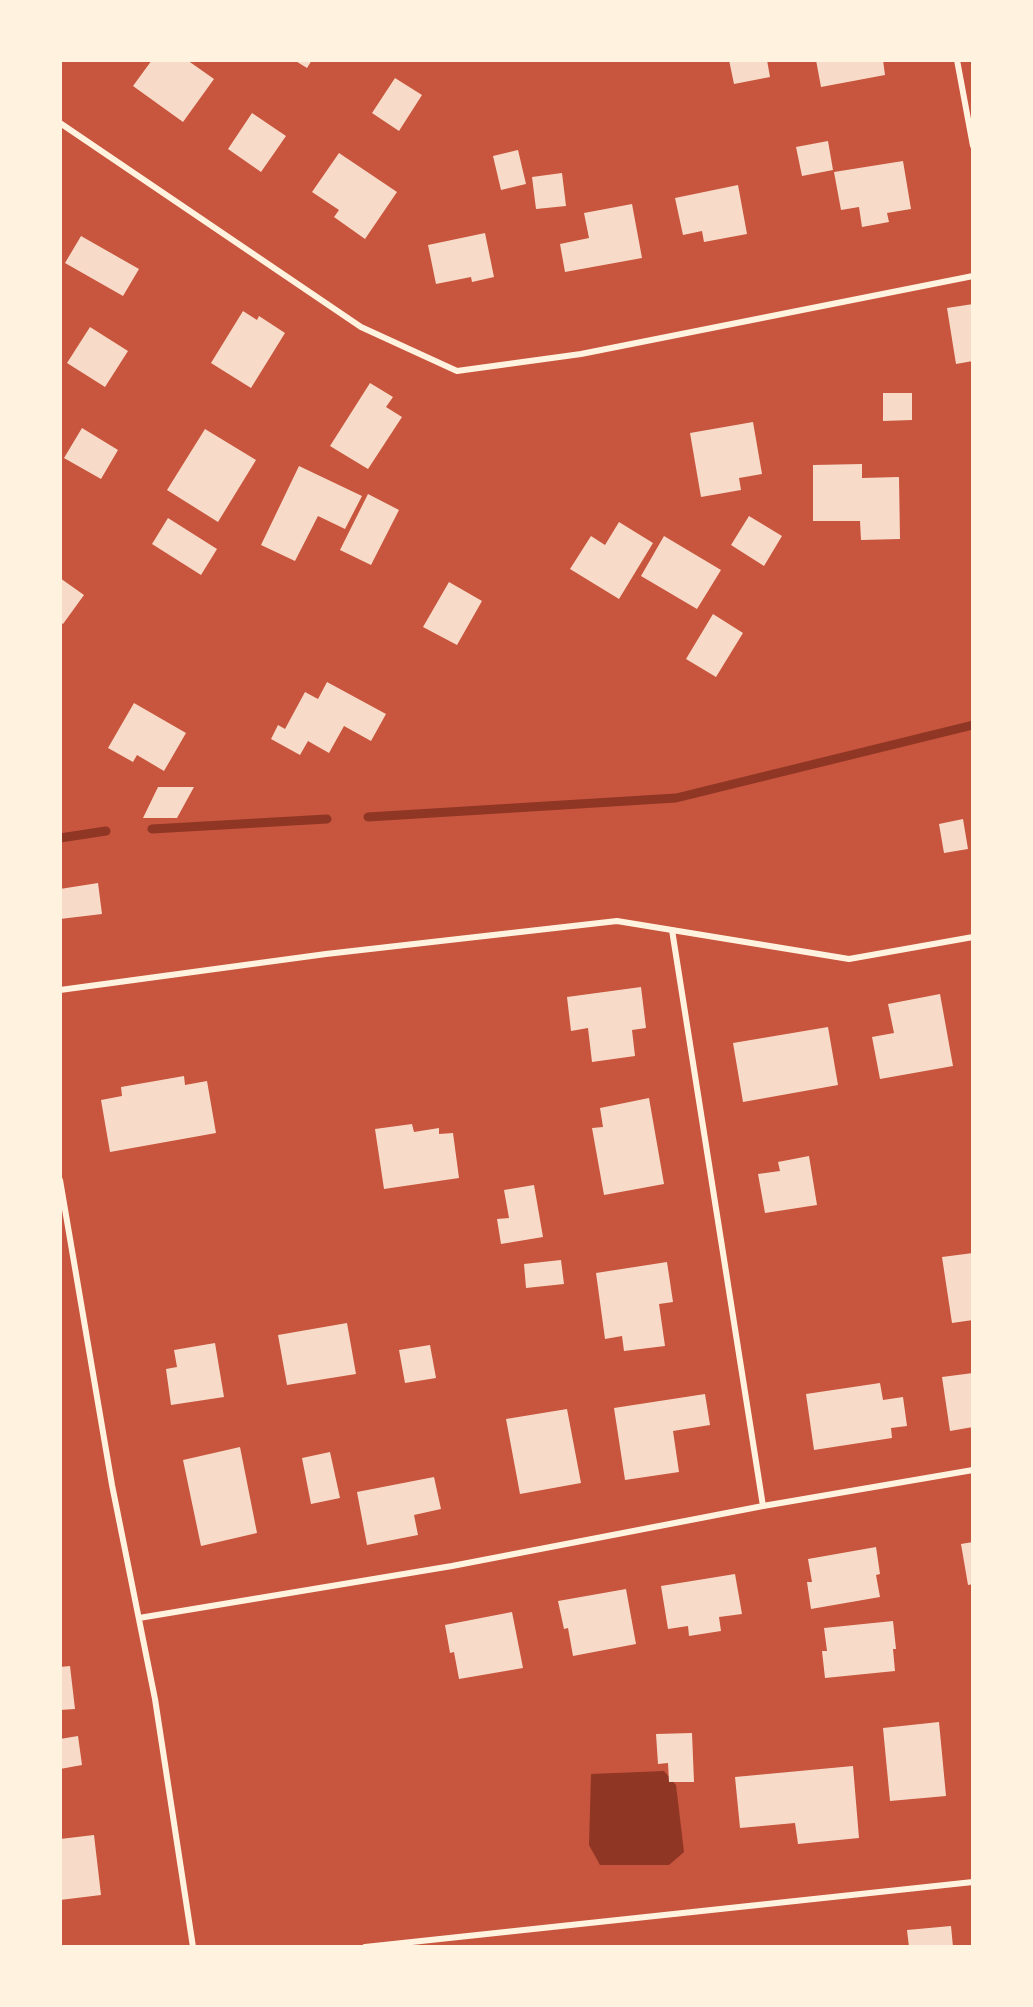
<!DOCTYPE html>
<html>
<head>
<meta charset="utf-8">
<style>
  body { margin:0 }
  #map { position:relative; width:1033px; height:2007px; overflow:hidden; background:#c8553d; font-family:Figtree,sans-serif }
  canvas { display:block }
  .frame { position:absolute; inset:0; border:62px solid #fff3e0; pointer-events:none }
</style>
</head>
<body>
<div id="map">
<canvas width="1033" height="2007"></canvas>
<div class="frame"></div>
</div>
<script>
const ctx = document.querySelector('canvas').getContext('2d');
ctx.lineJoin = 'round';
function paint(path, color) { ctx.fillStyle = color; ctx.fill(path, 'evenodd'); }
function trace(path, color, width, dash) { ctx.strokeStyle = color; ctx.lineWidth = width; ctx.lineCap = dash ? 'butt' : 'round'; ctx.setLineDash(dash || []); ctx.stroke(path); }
paint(new Path2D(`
  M 664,1771 L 676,1785 L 684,1852 L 669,1865 L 600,1865 L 589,1845 L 591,1774 Z`), '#8f3625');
trace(new Path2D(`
  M 368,817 L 676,798 L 973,725
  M 152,829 L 327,819
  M 60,838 L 106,831`), '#8f3625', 9);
paint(new Path2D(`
  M 152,60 L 187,60 L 214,79 L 183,122 L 133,86 Z
  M 294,60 L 312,60 L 307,68 Z
  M 729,60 L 767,60 L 770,77 L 734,84 Z
  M 816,60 L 883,60 L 885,75 L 821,87 Z
  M 395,78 L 422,95 L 399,131 L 372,113 Z
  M 252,113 L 286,136 L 261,172 L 228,149 Z
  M 828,141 L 833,170 L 802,176 L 796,147 Z
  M 518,150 L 526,184 L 501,190 L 493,156 Z
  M 339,153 L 397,192 L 365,239 L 334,217 L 339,210 L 312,192 Z
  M 903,161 L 911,209 L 887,213 L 889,222 L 862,227 L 859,207 L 841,210 L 834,172 Z
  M 562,173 L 566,206 L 536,209 L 532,177 Z
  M 738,185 L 747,234 L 704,242 L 702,231 L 683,235 L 675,198 Z
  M 632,204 L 642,258 L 565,272 L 560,244 L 589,238 L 584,213 Z
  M 485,233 L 494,277 L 472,282 L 471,277 L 436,284 L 428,245 Z
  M 81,236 L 139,269 L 123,296 L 65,263 Z
  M 973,304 L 973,361 L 956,364 L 947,308 Z
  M 243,311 L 257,320 L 259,316 L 285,333 L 251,388 L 211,363 Z
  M 90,327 L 128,351 L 105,387 L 67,363 Z
  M 370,383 L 393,397 L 386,407 L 402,417 L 368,469 L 330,446 Z
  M 883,393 L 912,393 L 912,420 L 883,421 Z
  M 753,422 L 762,474 L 739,478 L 741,490 L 701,497 L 690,433 Z
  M 82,428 L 118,450 L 101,479 L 64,458 Z
  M 205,429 L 256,460 L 218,522 L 167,490 Z
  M 862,464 L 862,478 L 899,477 L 900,539 L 861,540 L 860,521 L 813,521 L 813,465 Z
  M 299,466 L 362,496 L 345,529 L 318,516 L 295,561 L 261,545 Z
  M 368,494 L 399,510 L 371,565 L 340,550 Z
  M 749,516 L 782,536 L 764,566 L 731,545 Z
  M 168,518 L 217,549 L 201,575 L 152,544 Z
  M 619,522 L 653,543 L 619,599 L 570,569 L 591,536 L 605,545 Z
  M 664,536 L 721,570 L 697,609 L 641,576 Z
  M 60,578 L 84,595 L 63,624 L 60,622 Z
  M 449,582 L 482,601 L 457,645 L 423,627 Z
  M 713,614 L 743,633 L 716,677 L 686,659 Z
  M 327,682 L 386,714 L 371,741 L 344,726 L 329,753 L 308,741 L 300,755 L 271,739 L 278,725 L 285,729 L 305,692 L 318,699 Z
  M 134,703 L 186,733 L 164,771 L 137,755 L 133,762 L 108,748 Z
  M 158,787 L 194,787 L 177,818 L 143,818 Z
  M 963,819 L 968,849 L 944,853 L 939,824 Z
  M 98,883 L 102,914 L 60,919 L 60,889 Z
  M 641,987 L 646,1028 L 632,1030 L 635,1056 L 592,1062 L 588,1028 L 571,1031 L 567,997 Z
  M 940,994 L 953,1066 L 880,1079 L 872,1037 L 894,1033 L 888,1004 Z
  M 828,1027 L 838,1085 L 743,1102 L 733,1043 Z
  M 184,1076 L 185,1085 L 207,1081 L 216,1133 L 110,1152 L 101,1100 L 122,1096 L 121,1087 Z
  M 649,1098 L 664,1184 L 604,1195 L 592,1128 L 603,1127 L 600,1108 Z
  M 412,1124 L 414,1132 L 439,1128 L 439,1134 L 453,1133 L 459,1178 L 384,1189 L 375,1129 Z
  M 809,1156 L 817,1205 L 765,1213 L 758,1174 L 780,1171 L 778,1162 Z
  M 534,1185 L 543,1237 L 501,1244 L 497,1219 L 509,1218 L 504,1190 Z
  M 973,1253 L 973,1320 L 952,1323 L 942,1257 Z
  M 561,1260 L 564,1284 L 526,1288 L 524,1264 Z
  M 667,1262 L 673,1302 L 659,1304 L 665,1346 L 624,1351 L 622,1336 L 605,1339 L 596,1273 Z
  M 347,1323 L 356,1374 L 287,1385 L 278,1335 Z
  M 215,1343 L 224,1397 L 171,1405 L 166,1369 L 177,1367 L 174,1350 Z
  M 430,1345 L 436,1378 L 405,1383 L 399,1350 Z
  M 973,1373 L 973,1427 L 950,1431 L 942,1377 Z
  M 880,1383 L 883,1400 L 903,1397 L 907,1426 L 891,1428 L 892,1438 L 814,1450 L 806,1394 Z
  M 705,1394 L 710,1425 L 673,1431 L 679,1472 L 625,1480 L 614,1408 Z
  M 567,1409 L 581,1483 L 520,1494 L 506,1419 Z
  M 240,1447 L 257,1533 L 201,1546 L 183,1460 Z
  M 330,1452 L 340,1498 L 311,1504 L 302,1458 Z
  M 434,1477 L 441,1509 L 414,1515 L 418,1535 L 367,1545 L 357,1492 Z
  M 973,1542 L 973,1584 L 968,1585 L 961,1544 Z
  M 876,1547 L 880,1574 L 876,1575 L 880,1597 L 811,1609 L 807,1582 L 812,1582 L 808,1559 Z
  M 735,1574 L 742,1614 L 719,1617 L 721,1631 L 689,1636 L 688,1626 L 668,1629 L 661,1586 Z
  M 626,1589 L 636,1644 L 573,1656 L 568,1628 L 564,1629 L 558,1601 Z
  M 512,1612 L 523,1668 L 459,1679 L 454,1652 L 450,1653 L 445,1625 Z
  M 893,1621 L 896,1649 L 893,1649 L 895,1671 L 825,1678 L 822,1651 L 827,1651 L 824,1628 Z
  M 70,1666 L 75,1709 L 60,1710 L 60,1667 Z
  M 939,1722 L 946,1796 L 890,1801 L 883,1728 Z
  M 692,1733 L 694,1782 L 669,1782 L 668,1763 L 658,1764 L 656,1734 Z
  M 78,1736 L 82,1765 L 60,1769 L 60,1739 Z
  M 853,1766 L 859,1838 L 798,1844 L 795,1823 L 740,1828 L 735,1777 Z
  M 94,1835 L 101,1895 L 60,1900 L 60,1839 Z
  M 951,1926 L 953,1947 L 909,1947 L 907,1930 Z`), '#f7dbc8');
trace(new Path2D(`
  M 957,60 L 973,146
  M 60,123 L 361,327 L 457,371 L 581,354 L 973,276
  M 672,930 L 763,1506
  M 60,990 L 326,954 L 617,921 L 849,959 L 973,937
  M 60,1180 L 112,1485 L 155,1699 L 193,1947
  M 139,1618 L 452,1566 L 763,1506 L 973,1470
  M 365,1947 L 973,1882`), '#fff3e0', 6);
</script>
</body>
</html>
